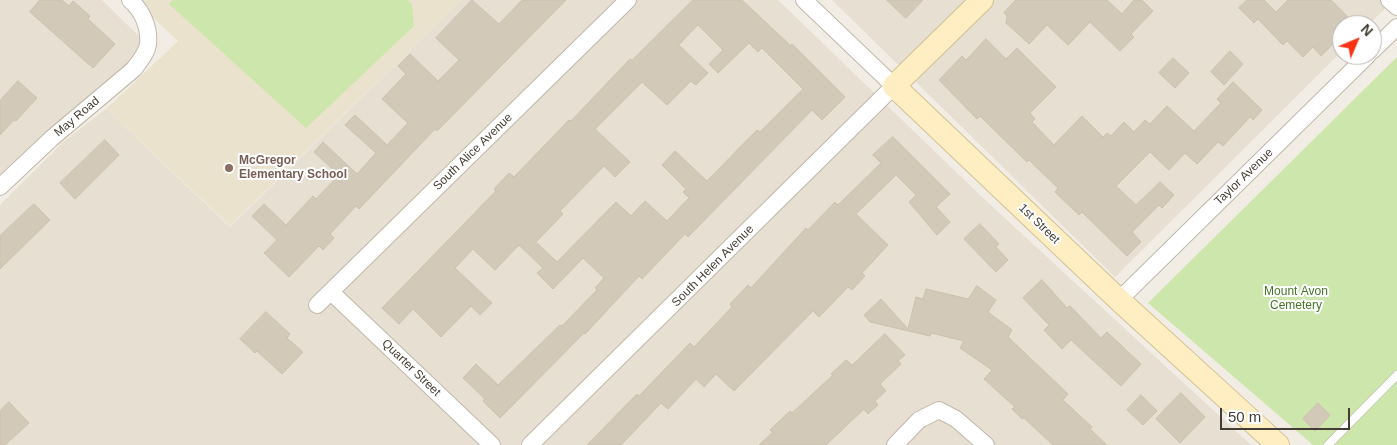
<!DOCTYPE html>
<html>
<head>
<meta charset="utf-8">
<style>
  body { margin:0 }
  #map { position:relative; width:1397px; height:445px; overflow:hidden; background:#f2ede4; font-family:Helvetica,sans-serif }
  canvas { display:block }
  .north { position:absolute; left:1332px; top:15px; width:50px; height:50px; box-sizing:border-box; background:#fff; border:1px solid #b4b1ae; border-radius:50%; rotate:45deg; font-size:14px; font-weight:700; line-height:20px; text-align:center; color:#443d34 }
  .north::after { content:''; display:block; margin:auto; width:18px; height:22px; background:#f83315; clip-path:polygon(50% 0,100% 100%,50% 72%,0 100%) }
  .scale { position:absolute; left:1220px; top:408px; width:130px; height:22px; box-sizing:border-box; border:2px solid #443d34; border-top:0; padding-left:6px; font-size:15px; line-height:18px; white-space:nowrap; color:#443d34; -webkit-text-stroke:4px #fff; paint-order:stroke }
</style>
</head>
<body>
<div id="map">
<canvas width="1397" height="445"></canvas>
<div class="north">N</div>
<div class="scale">50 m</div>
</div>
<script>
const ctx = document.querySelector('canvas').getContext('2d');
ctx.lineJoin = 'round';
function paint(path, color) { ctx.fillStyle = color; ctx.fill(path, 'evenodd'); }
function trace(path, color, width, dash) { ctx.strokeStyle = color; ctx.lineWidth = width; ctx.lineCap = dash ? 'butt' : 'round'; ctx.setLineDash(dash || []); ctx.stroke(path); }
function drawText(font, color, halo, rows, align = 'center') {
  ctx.font = font + ' Helvetica,sans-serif'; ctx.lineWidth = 4; ctx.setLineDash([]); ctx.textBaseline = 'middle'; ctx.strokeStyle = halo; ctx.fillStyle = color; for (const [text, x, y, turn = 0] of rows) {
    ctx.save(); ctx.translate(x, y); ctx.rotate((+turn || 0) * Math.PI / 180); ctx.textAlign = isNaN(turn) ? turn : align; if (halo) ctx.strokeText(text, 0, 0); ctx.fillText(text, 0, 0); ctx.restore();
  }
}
paint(new Path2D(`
  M 0,0 L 102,0 L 148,45 L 0,194 Z
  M 461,0 L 778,0 L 983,198 L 1251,445 L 0,445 L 0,205 L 63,142 L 106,109 L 230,227 Z
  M 832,0 L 1394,0 L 1368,25 L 1342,25 L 1342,51 L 1115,277 Z`), '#e6dfd2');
paint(new Path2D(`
  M 134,0 L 461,0 L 230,226 L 106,109 L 178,41 Z`), '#ebe2ce');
paint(new Path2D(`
  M 173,0 L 408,0 L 412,4 L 414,26 L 306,128 L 169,4 Z
  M 1397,57 L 1397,445 L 1313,445 L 1148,303 Z`), '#cde6ac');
const building = new Path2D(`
  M 40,0 L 62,0 L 69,6 L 73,1 L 90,16 L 88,19 L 115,44 L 93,68 L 30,12 Z
  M 472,0 L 499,24 L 522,0 L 566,0 L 437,131 L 435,129 L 359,209 L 356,206 L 330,234 L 334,238 L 323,250 L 319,246 L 289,277 L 264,253 L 277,240 L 252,216 L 264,204 L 286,225 L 313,196 L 316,199 L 339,175 L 314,152 L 323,142 L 357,174 L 376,153 L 345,125 L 355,115 L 387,145 L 408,123 L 382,99 L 406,74 L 398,66 L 410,54 L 438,81 L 459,60 L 436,38 Z
  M 693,0 L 742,0 L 791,46 L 792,44 L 845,97 L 822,120 L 812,110 L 688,237 L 685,234 L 642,279 L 639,276 L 585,334 L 584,333 L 500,418 L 483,401 L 485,399 L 463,378 L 476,364 L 498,385 L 560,325 L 562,326 L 597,290 L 595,288 L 604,278 L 583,258 L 553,289 L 537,273 L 543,268 L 519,245 L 495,270 L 473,249 L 455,268 L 492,303 L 480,315 L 471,306 L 441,337 L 413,309 L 399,324 L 382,308 L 496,191 L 494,189 L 509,173 L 514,177 L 569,120 L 571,121 L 630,59 L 632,60 ZM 698,25 L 723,50 L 709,64 L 718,73 L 749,43 L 758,52 L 762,48 L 803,89 L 760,132 L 757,130 L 707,181 L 675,151 L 662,165 L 686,189 L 683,192 L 689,198 L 667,221 L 645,201 L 631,216 L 616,202 L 557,262 L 536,242 L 563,214 L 560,211 L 604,166 L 615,177 L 630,162 L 595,129 L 642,82 L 667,105 L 691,81 L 696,85 L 708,73 L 679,45 Z
  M 887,0 L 923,0 L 906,18 Z
  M 1016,0 L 1107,0 L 1122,14 L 1134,0 L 1142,0 L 1153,11 L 1131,34 L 1134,37 L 1120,51 L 1090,22 L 1068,45 L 1047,25 L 1029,44 L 1006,23 L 1007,16 L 1004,13 Z
  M 1247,0 L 1264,0 L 1276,12 L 1288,0 L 1331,0 L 1356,25 L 1342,25 L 1342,35 L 1321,56 L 1313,47 L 1303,57 L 1287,41 L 1283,45 L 1258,19 L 1254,23 L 1239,8 Z
  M 986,39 L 1006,59 L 1017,48 L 1056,87 L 1030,113 L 1035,119 L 1032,122 L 1054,145 L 1082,116 L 1103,137 L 1107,133 L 1111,136 L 1124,122 L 1134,132 L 1145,120 L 1150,124 L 1167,106 L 1194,131 L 1221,103 L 1217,99 L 1233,82 L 1262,110 L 1253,120 L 1250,117 L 1223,146 L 1218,142 L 1197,164 L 1185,153 L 1169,170 L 1150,152 L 1116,186 L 1136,205 L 1160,182 L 1174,195 L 1162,208 L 1159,205 L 1132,232 L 1141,242 L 1127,256 L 1082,212 L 1079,215 L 1055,192 L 1058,188 L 1034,165 L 1029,160 L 1027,162 L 980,116 L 977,119 L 939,80 L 962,56 L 966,60 Z
  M 1230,51 L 1243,64 L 1224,85 L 1211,72 Z
  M 1173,58 L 1189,73 L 1175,88 L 1159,73 Z
  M 18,81 L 37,98 L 16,121 L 14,120 L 0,135 L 0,101 Z
  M 893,137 L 950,194 L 936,207 L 950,222 L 937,235 L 909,202 L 916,195 L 896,175 L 856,214 L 888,245 L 862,273 L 865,276 L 852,290 L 848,287 L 819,317 L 813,311 L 734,391 L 716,374 L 704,387 L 696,379 L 668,409 L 661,403 L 621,445 L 587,445 L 637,394 L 639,396 L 690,343 L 694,347 L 732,307 L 730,304 L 748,285 L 751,288 L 806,228 L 808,230 L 835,202 L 838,205 L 881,163 L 873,155 Z
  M 105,140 L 119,155 L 75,199 L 60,183 Z
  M 34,204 L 50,220 L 0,269 L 0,236 Z
  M 980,224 L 999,244 L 996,247 L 1008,260 L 996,272 L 964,239 Z
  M 1042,280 L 1067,308 L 1070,306 L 1101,338 L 1107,332 L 1141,364 L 1121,386 L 1071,340 L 1062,349 L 1044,330 L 1049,325 L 1023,298 Z
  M 977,286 L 996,300 L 988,312 L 1012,330 L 1008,337 L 1068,394 L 1063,400 L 1092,427 L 1090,429 L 1107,445 L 1053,445 L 1024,418 L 1022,419 L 1012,409 L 1015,407 L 984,379 L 992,370 L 960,348 L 964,341 L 931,333 L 930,336 L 870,322 L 864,315 L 881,299 L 908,329 L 916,297 L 923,299 L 926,289 L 968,299 Z
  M 266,312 L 290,334 L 287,338 L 303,352 L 282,374 L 257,351 L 255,353 L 240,339 Z
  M 885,334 L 905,355 L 898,361 L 901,364 L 880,384 L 886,391 L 875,401 L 878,405 L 868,414 L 864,409 L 826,445 L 759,445 L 773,432 L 770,430 L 790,411 L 792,413 L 833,375 L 831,374 L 846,360 L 852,365 Z
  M 1181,393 L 1205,417 L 1180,443 L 1156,419 Z
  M 1141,395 L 1157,411 L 1143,425 L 1127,410 Z
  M 9,402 L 29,423 L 5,445 L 0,445 L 0,411 Z
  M 1318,403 L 1330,415 L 1315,431 L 1303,419 Z`);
paint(building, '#d3c9b9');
trace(building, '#cec0ad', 1);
const lane = new Path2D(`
  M 1328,445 L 1397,375`);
const street = new Path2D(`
  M 1389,0 L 1397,7
  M 1372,51 L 1397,27
  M 0,187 L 52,138 L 134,69 C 139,62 147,53 148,44 C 150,28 142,10 130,0
  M 331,292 L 492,445
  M 1119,300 L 1368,55
  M 317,305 L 628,0
  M 530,445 L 894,86 L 804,0
  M 895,445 L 919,420 L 939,410 L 956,419 L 986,445`);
const secondary = new Path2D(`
  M 982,0 L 894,86 L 1119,300 L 1278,445`);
trace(lane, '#c0b8aa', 9);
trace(street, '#c0b8aa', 18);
trace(secondary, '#d2c194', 24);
trace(lane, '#fff', 8);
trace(street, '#fff', 16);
trace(secondary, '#feeec2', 22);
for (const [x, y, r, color] of [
  [229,168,5,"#8d6e63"]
]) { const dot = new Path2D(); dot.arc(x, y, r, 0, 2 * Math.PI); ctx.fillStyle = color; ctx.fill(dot); trace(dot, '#fff', 2); }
drawText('12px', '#443d34', '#fff', [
  ["May Road",77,117,-40],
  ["South Alice Avenue",473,152,-44],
  ["Taylor Avenue",1244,177,-44],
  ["1st Street",1039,224,44],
  ["South Helen Avenue",713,266,-45],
  ["Quarter Street",411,368,44]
]);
drawText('bold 12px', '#785e54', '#fff', [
  ["McGregor",239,161],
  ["Elementary School",239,175]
], 'left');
drawText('12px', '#467528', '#fff', [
  ["Mount Avon",1296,292],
  ["Cemetery",1296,306]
]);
</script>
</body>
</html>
